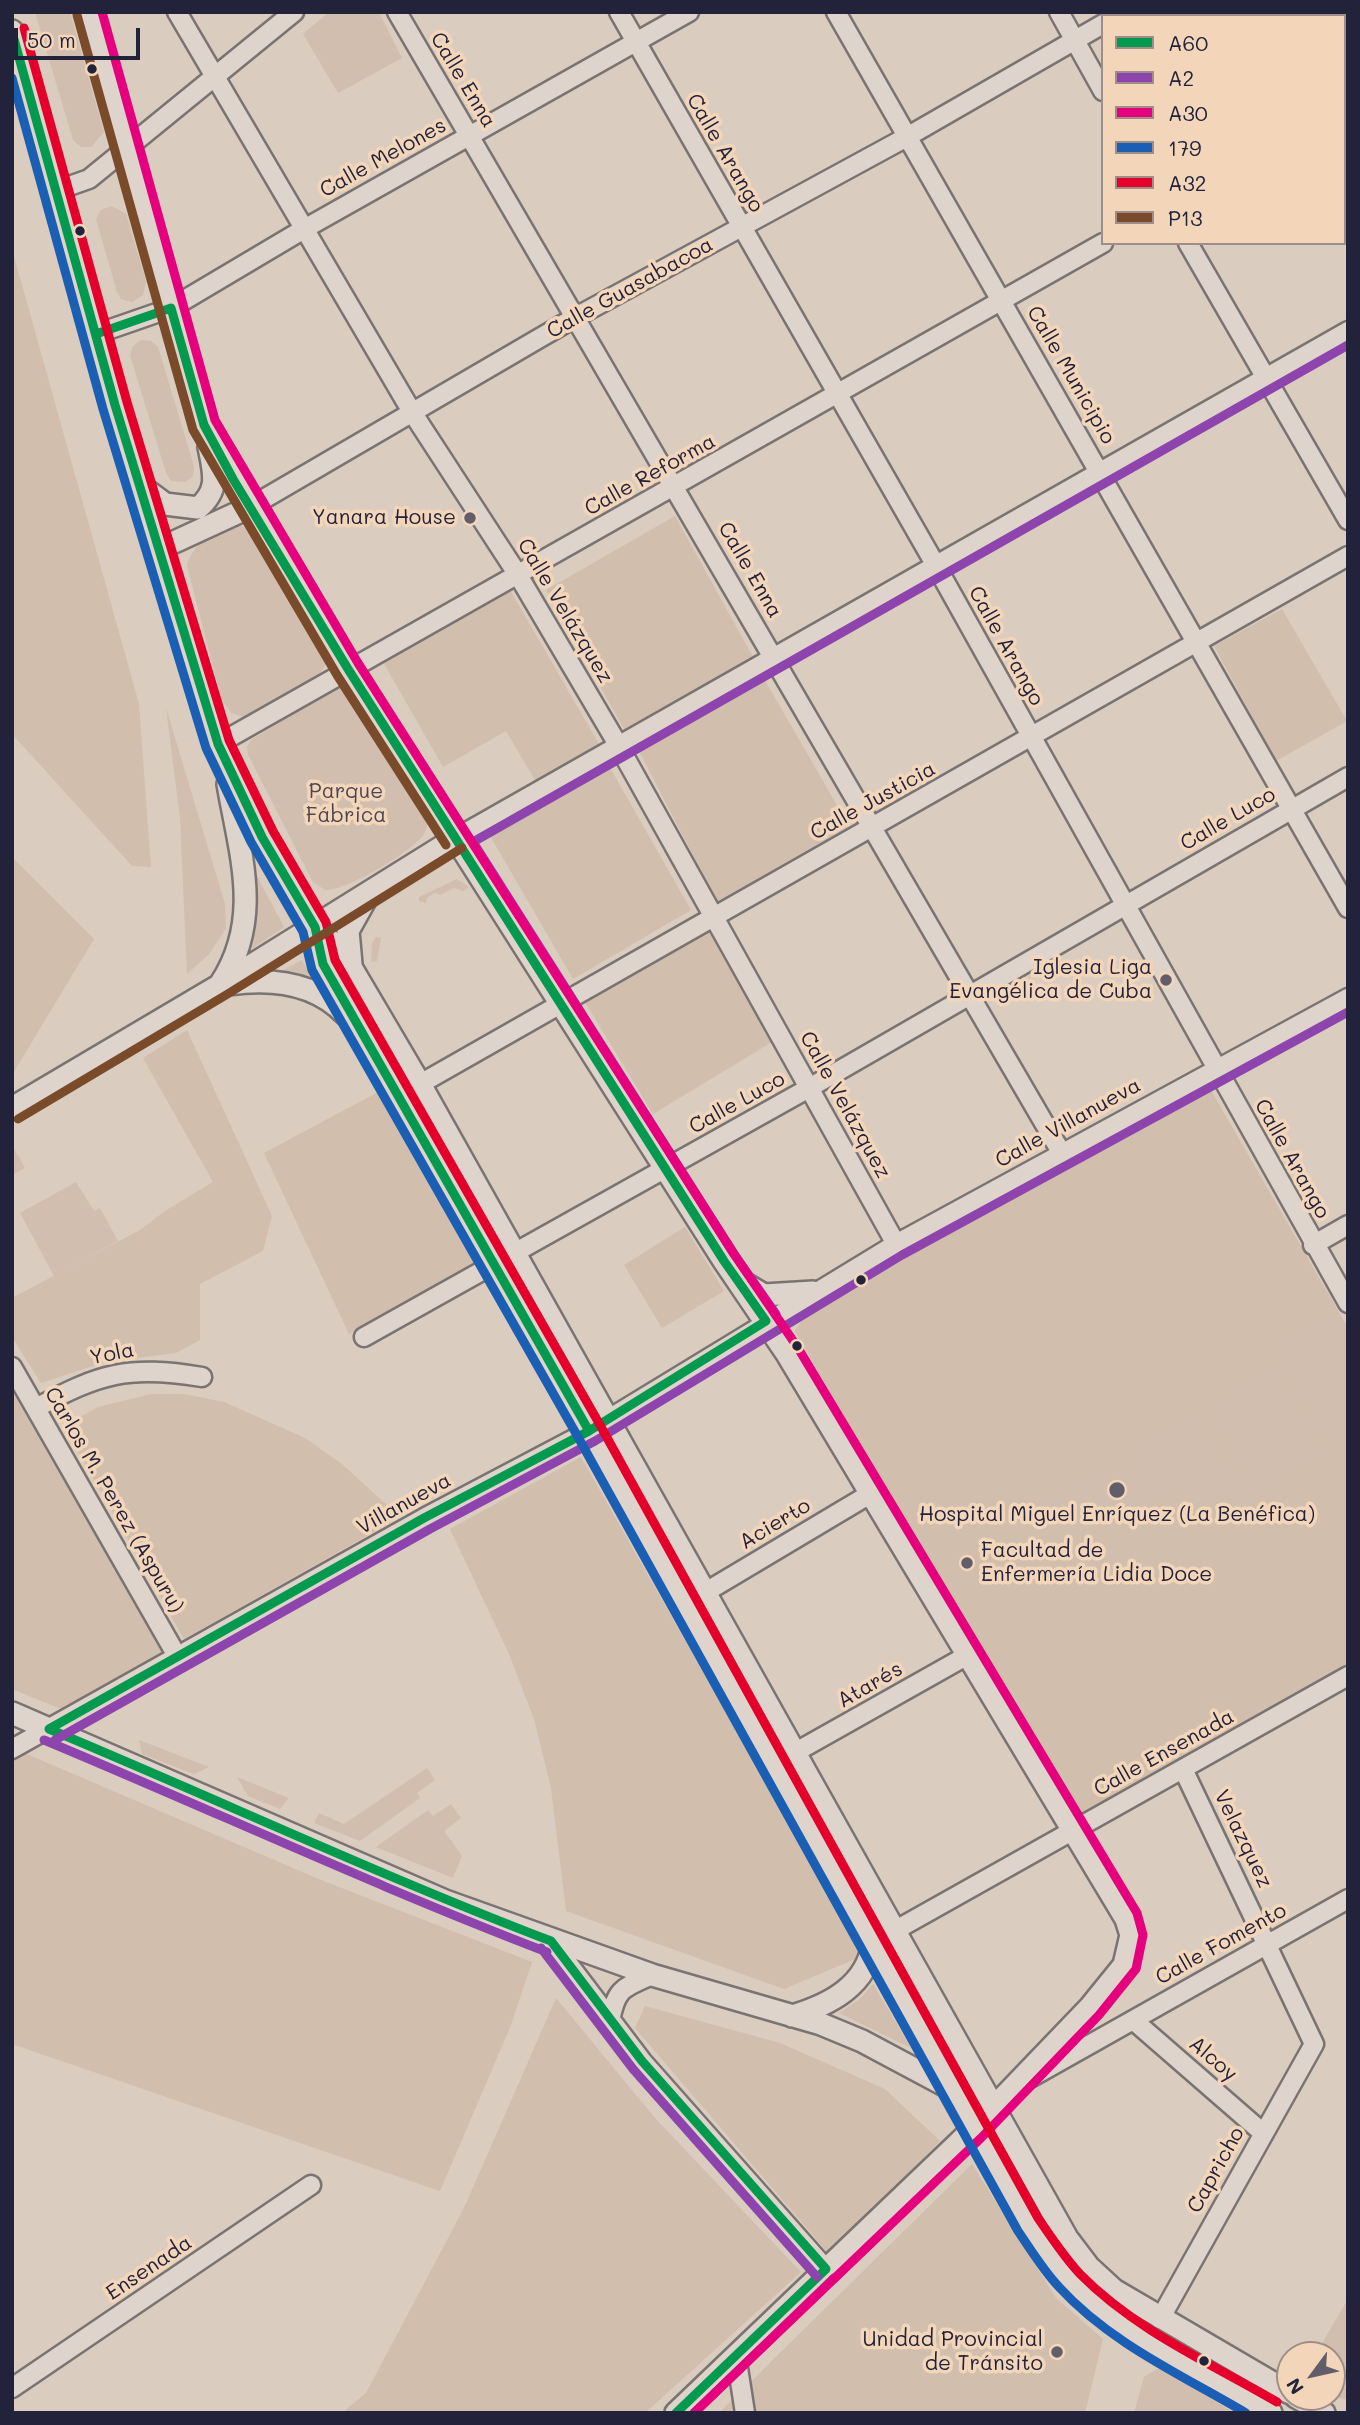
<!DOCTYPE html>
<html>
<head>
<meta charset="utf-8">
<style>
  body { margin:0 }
  #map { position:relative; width:1360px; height:2425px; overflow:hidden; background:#daccbe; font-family:Mali,sans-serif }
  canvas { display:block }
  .frame { position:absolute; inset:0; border:14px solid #22223b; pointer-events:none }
  .legend { position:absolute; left:1101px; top:14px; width:245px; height:231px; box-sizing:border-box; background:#f3d6ba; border:2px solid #9f8e87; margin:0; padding:9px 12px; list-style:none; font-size:21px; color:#22223b }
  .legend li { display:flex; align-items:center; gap:14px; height:35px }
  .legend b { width:35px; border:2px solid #9f8e87 }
  .north { position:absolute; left:1276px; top:2341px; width:70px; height:70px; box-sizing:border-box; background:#f3d6ba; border:2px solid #9f8e87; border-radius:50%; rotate:237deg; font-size:19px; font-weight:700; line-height:28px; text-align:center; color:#22223b }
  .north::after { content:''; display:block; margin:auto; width:24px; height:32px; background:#625e69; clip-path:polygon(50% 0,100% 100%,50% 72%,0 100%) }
  .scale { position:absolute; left:14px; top:28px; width:126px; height:32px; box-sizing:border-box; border:4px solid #22223b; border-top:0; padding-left:9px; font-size:21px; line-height:24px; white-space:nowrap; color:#22223b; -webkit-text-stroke:5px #f3d6ba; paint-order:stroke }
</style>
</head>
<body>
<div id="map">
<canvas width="1360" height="2425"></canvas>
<div class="frame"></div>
<ul class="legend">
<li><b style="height:9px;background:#03994f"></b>A60</li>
<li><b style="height:9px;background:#8e44ad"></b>A2</li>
<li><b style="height:9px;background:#e5007d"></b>A30</li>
<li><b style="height:9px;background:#1a5fb4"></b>179</li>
<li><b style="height:9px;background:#e4002b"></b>A32</li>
<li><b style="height:9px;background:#7a4b2a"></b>P13</li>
</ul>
<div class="north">N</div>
<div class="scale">50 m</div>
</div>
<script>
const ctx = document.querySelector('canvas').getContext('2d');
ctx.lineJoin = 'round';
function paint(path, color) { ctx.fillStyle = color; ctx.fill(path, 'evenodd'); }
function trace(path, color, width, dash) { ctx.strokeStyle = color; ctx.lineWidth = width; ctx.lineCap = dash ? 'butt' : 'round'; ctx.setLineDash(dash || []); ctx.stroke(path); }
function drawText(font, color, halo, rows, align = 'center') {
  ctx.font = font + ' Mali,sans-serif'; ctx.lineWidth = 7; ctx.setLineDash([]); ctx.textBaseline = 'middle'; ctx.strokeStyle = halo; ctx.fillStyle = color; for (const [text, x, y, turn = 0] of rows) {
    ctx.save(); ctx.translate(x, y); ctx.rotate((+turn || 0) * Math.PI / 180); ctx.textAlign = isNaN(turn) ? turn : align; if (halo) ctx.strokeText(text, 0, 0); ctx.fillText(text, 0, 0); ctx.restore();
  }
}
paint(new Path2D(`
  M 12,249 L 139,704 L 151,867 L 132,866 L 12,734 Z
  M 675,516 L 753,657 L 624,729 L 546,590 Z
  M 510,590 L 599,744 L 535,780 L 506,731 L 443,767 L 383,662 Z
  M 1282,609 L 1347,721 L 1276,761 L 1214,646 Z
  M 763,677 L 849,826 L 717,902 L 637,747 Z
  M 609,766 L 691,910 L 573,979 L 489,834 Z
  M 12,857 L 94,939 L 12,1075 Z
  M 707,925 L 772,1042 L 653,1114 L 582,997 Z
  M 187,1030 L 272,1216 L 263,1251 L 200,1284 L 200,1340 L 176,1353 L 105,1362 L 41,1383 L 12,1337 L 12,1298 L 140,1230 L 165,1211 L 213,1182 L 143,1058 Z
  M 1208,1085 L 1348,1328 L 1348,1668 L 1077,1823 L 795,1331 L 806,1314 Z
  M 380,1091 L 477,1262 L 349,1334 L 264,1153 Z
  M 685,1227 L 724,1291 L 662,1328 L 624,1265 Z
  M 12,1391 L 164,1655 L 71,1713 L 12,1689 Z
  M 151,1394 L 184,1394 L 224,1402 L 305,1438 L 342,1464 L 400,1517 L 184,1639 L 64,1426 L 98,1407 Z
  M 581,1457 L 846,1924 L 860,1957 L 784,1989 L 566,1911 L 551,1788 L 534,1719 L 509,1654 L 450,1529 Z
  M 22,1752 L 321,1880 L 532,1962 L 511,2025 L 440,2191 L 12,2044 L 12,1758 Z
  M 556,1998 L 655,2118 L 801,2272 L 645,2413 L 342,2413 L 366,2393 L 464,2208 Z
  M 645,2006 L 780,2043 L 885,2089 L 940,2141 L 829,2254 L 635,2028 Z
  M 972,2164 L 1056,2298 L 1103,2339 L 1085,2413 L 719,2413 Z`), '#d1bead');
paint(new Path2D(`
  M 35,12 L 70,12 L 104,132 L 91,147 L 81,147 L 73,140 Z
  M 329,12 L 379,12 L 402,58 L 338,93 L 303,34 Z
  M 111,206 L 126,214 L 146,281 L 143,295 L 132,302 L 121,299 L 117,292 L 96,219 L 101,210 Z
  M 141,340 L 151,341 L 158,347 L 194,466 L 193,476 L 185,482 L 171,481 L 166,473 L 130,355 L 133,346 Z
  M 240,525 L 251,531 L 327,647 C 328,655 328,662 323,669 C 313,685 265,710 246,718 L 232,713 L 222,701 L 187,566 C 191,545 218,524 240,525 Z
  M 347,687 L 424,808 C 428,817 429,825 424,834 C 412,852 346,891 325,890 L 313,882 L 248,755 L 247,747 L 251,740 L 335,689 Z
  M 166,708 L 225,904 L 226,928 L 209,954 L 187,974 L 180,818 Z
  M 248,859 L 284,927 L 252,949 L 256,902 Z
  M 457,879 L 469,887 L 463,891 L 454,888 L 440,895 L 434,893 L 427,898 L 426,903 L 419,901 L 419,897 Z
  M 376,937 L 381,938 L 377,961 L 371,962 L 372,943 Z
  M 302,960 L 315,983 L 276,974 Z
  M 12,1145 L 25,1168 L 14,1174 L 12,1171 Z
  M 76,1182 L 94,1211 L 100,1208 L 118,1241 L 54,1276 L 20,1213 Z
  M 1332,1314 L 1348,1342 L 1348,1436 L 1332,1444 L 1274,1344 Z
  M 1271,1370 L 1319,1454 L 1243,1498 L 1233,1479 L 1248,1470 L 1211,1407 Z
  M 1192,1417 L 1234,1493 L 1201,1510 L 1183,1479 L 1086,1533 L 1104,1565 L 1089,1575 L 1048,1502 L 1101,1472 L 1111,1488 L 1129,1477 L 1127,1472 L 1151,1458 L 1144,1445 Z
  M 139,1740 L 209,1767 L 194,1774 L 142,1754 Z
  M 427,1768 L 435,1780 L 417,1793 L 420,1798 L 360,1841 L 314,1823 L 319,1813 L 344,1824 Z
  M 237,1777 L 289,1798 L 280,1809 L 248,1796 Z
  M 451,1804 L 461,1818 L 444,1831 L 462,1856 L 453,1878 L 376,1847 L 428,1810 L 433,1816 Z
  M 873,1984 L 911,2048 L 839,2013 L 860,1999 Z
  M 1348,2299 L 1348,2400 L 1332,2396 L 1332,2355 L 1315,2355 Z
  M 1157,2369 L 1163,2370 L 1235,2413 L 1134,2413 L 1144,2377 Z`), '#d1beae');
const minor = new Path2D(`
  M 177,12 L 412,412 L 518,575 L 617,743 L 896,1244
  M 397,12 L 1061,1152
  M 619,12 L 935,564 L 1348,1303
  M 836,12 L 1348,908
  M 1059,12 L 1103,91
  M 1282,12 L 1284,16
  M 1118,16 L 1124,12
  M 1344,108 L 1348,106
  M 1344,124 L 1348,130
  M 55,191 L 89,179 L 294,12
  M 1188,243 L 1348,520
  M 96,334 L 171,308 L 304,229 L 689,12
  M 250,507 L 574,318 L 905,138 L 1103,24
  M 218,744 L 1103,243
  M 456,838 L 1348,331
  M 420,1084 L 1348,556
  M 1313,1245 L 1348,1225
  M 364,1337 L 809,1088 L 1348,777
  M 12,1367 L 177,1656
  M 36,1408 C 100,1373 129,1365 202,1377
  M 704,1593 L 870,1494
  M 12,1749 L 424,1518 L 589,1431 L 896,1244 L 1348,998
  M 794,1753 L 968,1655
  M 894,1931 L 1348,1676
  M 551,1941 L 642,2061 L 826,2269
  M 1133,2020 L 1263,2133
  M 610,2021 C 616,1989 622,1988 652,1975
  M 1023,2082 L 1348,1899
  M 1160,2319 L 1314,2044 L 1183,1769
  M 736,2355 L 745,2413
  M 12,2388 L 311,2185`);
const major = new Path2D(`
  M 89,12 L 204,425 L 348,669 L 724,1261 L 787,1354 L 1126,1919 L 1131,1935 L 1124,1965 L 1090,2007 L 973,2129 L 676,2413
  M 12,31 L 115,405 L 218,744 L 262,837 L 315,927 L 323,964 L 589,1431 L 1028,2224 C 1043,2246 1057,2270 1077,2288 C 1133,2341 1206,2374 1271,2413
  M 138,484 L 165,504 L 198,508 C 220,490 214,473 209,447
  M 157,550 L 250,507
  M 315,927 L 341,950 L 420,1084 L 1067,2238 L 1089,2267 L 1114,2290 L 1290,2393
  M 351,964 L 348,931 L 367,897
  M 221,983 C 263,918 240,855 228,784
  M 229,984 C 271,978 314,982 345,1014
  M 12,1108 L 220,985 L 456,838
  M 742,1282 L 764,1295 L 813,1292
  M 12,1713 L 445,1901 L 652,1975 L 821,2024 L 862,2041 L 952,2089
  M 792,2016 C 829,2005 867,1986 873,1943
  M 1296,2397 L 1324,2413`);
trace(minor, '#797372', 23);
trace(major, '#797372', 26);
trace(minor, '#dfd4cb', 18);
trace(major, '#dfd4cb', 21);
trace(new Path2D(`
  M 12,32 L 115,405 L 218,744 L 262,837 L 315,927 L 323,964 L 589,1431
  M 49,1729 L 424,1518 L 589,1431 L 766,1321 L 724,1261 L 348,669 L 233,479 L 204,425 L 171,308 L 96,334
  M 49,1729 C 217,1799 381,1876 551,1941
  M 551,1941 L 642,2061 L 826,2269
  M 676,2413 L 826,2269`), '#03994f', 9);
trace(new Path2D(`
  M 776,1314 L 734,1254 L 473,842 L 1348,345
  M 44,1740 C 212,1810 377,1887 547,1952
  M 55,1740 L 430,1529 L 595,1441 L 902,1255 L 1348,1012
  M 541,1948 L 633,2069 L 817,2277
  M 694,2413 L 834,2278`), '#8e44ad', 9);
trace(new Path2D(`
  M 102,12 L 215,420 L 358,663 L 734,1254 L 798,1348 L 1137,1913 L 1143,1935 L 1136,1969 L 1099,2015 L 981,2138 L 694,2413`), '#e5007d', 9);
trace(new Path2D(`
  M 12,78 L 103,409 L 206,748 L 251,842 L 303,932 L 312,970 L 578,1437 L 1018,2231 C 1031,2250 1043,2270 1059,2287 C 1110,2343 1182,2375 1246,2413`), '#1a5fb4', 9);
trace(new Path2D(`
  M 24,28 L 127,402 L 229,740 L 273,831 L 326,922 L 335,960 L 600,1425 L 1038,2218 C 1051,2237 1064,2257 1080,2274 C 1135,2330 1210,2363 1277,2402`), '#e4002b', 9);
trace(new Path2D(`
  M 77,15 L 193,430 L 337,675 L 446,845
  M 18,1119 L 226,995 L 462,848`), '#7a4b2a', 9);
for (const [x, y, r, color] of [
  [92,69,6,"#22223b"],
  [80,231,6,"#22223b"],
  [470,518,7,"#625e69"],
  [1166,980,7,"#625e69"],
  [861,1280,6,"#22223b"],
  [797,1346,6,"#22223b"],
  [1117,1490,9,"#625e69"],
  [967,1563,7,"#625e69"],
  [1057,2352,7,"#625e69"],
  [1204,2361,6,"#22223b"]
]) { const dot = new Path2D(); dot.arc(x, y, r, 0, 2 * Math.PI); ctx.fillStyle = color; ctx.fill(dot); trace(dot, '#f3d6ba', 2.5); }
drawText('21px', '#22223b', '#f3d6ba', [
  ["Calle Enna",463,80,59],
  ["Calle Arango",725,153,60],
  ["Calle Melones",383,158,-29],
  ["Calle Guasabacoa",630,288,-29],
  ["Calle Municipio",1071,375,60],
  ["Calle Reforma",650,475,-29],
  ["Calle Enna",750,570,60],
  ["Calle Velázquez",565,611,59],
  ["Calle Arango",1006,646,61],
  ["Calle Justicia",873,801,-29],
  ["Calle Luco",1228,819,-30],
  ["Calle Luco",737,1103,-29],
  ["Calle Velázquez",845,1105,61],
  ["Calle Villanueva",1068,1123,-29],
  ["Calle Arango",1292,1159,61],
  ["Yola",112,1354,-11],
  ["Carlos M. Perez (Aspuru)",114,1500,60],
  ["Villanueva",404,1504,-29],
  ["Acierto",775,1524,-31],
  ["Atarés",870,1685,-30],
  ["Calle Ensenada",1164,1753,-29],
  ["Velazquez",1243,1839,64],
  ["Calle Fomento",1221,1944,-29],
  ["Alcoy",1213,2059,41],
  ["Capricho",1216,2170,-61],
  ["Ensenada",149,2268,-34]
]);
drawText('21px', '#22223b', '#f3d6ba', [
  ["Yanara House",456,518],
  ["Iglesia Liga",1152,968],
  ["Evangélica de Cuba",1152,992],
  ["Hospital Miguel Enríquez (La Benéfica)",1117,1515,"center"],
  ["Facultad de",981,1551,"left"],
  ["Enfermería Lidia Doce",981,1575,"left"],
  ["Unidad Provincial",1043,2340],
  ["de Tránsito",1043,2364]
], 'right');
drawText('21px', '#4c4654', '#f3d6ba', [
  ["Parque",346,792],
  ["Fábrica",346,816]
]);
</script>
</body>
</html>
